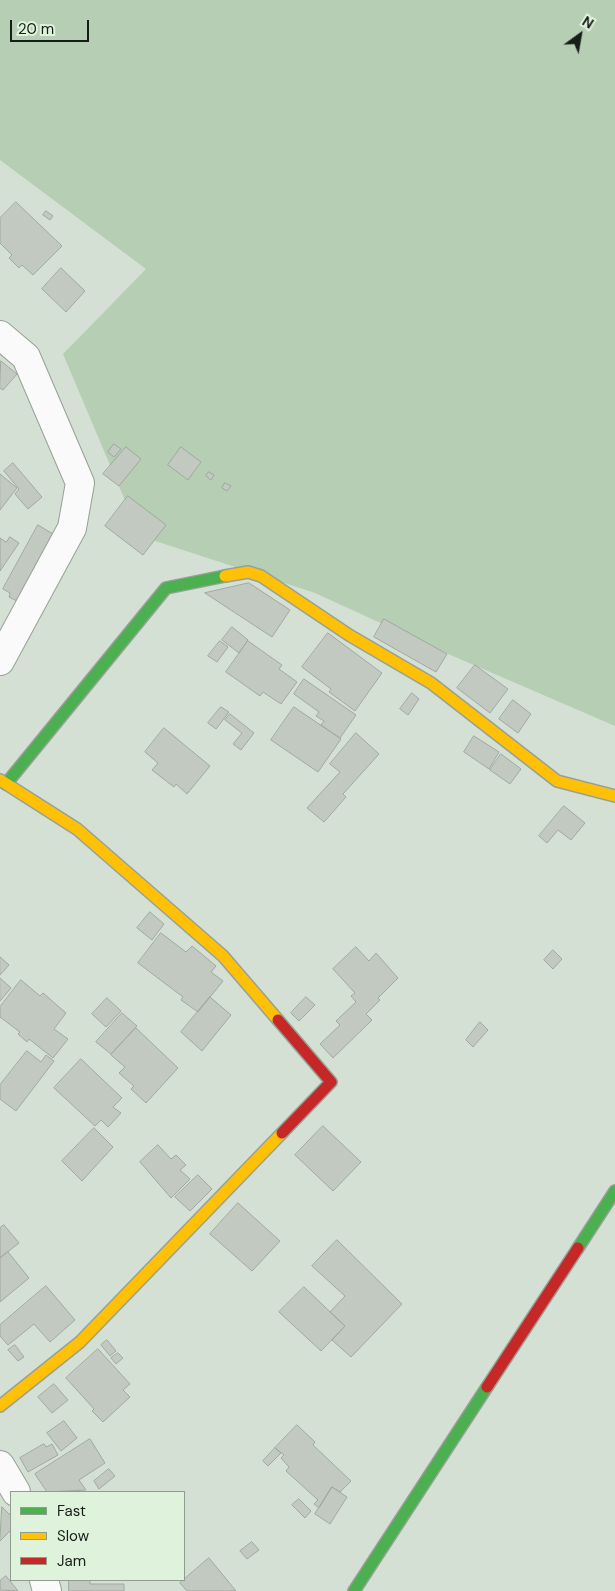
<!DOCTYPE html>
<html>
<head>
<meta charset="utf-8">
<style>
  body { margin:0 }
  #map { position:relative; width:615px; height:1591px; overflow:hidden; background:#d5e0d4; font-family:"DM Sans",sans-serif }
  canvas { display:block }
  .legend { position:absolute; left:10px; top:1491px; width:175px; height:90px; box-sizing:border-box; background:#def2dc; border:1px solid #8e9d8d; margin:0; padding:6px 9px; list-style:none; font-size:15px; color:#171e17 }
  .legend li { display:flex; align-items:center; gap:10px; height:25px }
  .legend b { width:25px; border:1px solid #8e9d8d }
  .north { position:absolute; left:555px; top:10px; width:50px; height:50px; -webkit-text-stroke:4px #def2dc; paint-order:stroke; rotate:32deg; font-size:14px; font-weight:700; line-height:20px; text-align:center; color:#171e17 }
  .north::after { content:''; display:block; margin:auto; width:18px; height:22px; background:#171e17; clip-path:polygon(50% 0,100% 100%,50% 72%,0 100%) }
  .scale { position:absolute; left:10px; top:20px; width:79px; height:22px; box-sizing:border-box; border:2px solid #171e17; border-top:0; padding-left:6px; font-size:15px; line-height:18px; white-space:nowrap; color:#171e17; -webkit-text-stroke:4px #def2dc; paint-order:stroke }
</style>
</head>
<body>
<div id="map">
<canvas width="615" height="1591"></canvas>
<ul class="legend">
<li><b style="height:6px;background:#4caf50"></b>Fast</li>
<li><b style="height:6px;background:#ffc107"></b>Slow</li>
<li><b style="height:6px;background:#c62828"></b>Jam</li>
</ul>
<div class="north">N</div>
<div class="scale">20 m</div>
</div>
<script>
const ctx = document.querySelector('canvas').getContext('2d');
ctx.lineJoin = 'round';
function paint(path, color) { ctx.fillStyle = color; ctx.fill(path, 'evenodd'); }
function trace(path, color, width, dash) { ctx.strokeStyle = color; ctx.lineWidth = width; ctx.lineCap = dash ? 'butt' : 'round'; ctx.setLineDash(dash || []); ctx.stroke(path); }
paint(new Path2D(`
  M 0,0 L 615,0 L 615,726 L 446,653 L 315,593 L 140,536 L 63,354 L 146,269 L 0,160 Z`), '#b6ceb4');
const building = new Path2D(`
  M 16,202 L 62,246 L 33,275 L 22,265 L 19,268 L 9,258 L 12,255 L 0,243 L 0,218 Z
  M 46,211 L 53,216 L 50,220 L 43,215 Z
  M 61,268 L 85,291 L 66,312 L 42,289 Z
  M 1,361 L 17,374 L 3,390 L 0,388 Z
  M 114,444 L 121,449 L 114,457 L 108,452 Z
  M 126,447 L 141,459 L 119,486 L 103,474 Z
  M 181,447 L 201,462 L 188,480 L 168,465 Z
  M 13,463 L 42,497 L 28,509 L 15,494 L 19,489 L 4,471 Z
  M 209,472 L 214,475 L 211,480 L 206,476 Z
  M 0,474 L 17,488 L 0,510 Z
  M 225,483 L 231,486 L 227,491 L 222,488 Z
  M 128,496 L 166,525 L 143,555 L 105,526 Z
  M 38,525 L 53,534 L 17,601 L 9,597 L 10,593 L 3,589 Z
  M 10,537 L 19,543 L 0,571 L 0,538 L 6,542 Z
  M 249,583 L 290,610 L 272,637 L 205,593 Z
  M 384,619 L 447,654 L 436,672 L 374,637 Z
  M 232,627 L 248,640 L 239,653 L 222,640 Z
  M 328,633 L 382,673 L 355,711 L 329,692 L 331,689 L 302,667 Z
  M 220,641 L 228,647 L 217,662 L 208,656 Z
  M 248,641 L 282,665 L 279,669 L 297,682 L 281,704 L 263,692 L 260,696 L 226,672 Z
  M 475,665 L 508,689 L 490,713 L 457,688 Z
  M 304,679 L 356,715 L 340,738 L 321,725 L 324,721 L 316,716 L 319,712 L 294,694 Z
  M 412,693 L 419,699 L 408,715 L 400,709 Z
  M 513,700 L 531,714 L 518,733 L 499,719 Z
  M 221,707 L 229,712 L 216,729 L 208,723 Z
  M 294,707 L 341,739 L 318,772 L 271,740 Z
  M 230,714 L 254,733 L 241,750 L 233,744 L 242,733 L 225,720 Z
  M 164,728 L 210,766 L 187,794 L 176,784 L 174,787 L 152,770 L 158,763 L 145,752 Z
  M 356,733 L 379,754 L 343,794 L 346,797 L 324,822 L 307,808 L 340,772 L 330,764 Z
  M 474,736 L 499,752 L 489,769 L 464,752 Z
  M 501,754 L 521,769 L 510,784 L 490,770 Z
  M 564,806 L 585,823 L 571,840 L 558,830 L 547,843 L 539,836 Z
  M 150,912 L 164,924 L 152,940 L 137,928 Z
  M 161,933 L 186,952 L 192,946 L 216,966 L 211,972 L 223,981 L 198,1012 L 181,1000 L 183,997 L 138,963 Z
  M 356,947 L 369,961 L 376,953 L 398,978 L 378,998 L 380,1000 L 366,1014 L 372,1020 L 333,1058 L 320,1044 L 340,1025 L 336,1021 L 356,1002 L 351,996 L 355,993 L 333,969 Z
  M 553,950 L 562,959 L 553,969 L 544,960 Z
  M 0,957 L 9,965 L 0,975 Z
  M 0,978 L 11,988 L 0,1001 Z
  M 21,980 L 40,996 L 43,993 L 66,1013 L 54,1029 L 68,1039 L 53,1058 L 29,1039 L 27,1042 L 18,1034 L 20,1032 L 0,1017 L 0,1007 Z
  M 210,997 L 231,1015 L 202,1051 L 181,1032 Z
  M 306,997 L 315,1005 L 299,1021 L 291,1013 Z
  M 107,998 L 121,1011 L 106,1027 L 92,1014 Z
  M 122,1013 L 137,1026 L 111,1054 L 96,1042 Z
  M 480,1022 L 488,1030 L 473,1047 L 466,1040 Z
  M 136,1028 L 178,1068 L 146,1103 L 131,1089 L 134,1086 L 119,1073 L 125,1067 L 111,1055 Z
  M 27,1051 L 41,1062 L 46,1055 L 54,1061 L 16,1111 L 0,1099 L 0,1085 Z
  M 81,1059 L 122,1098 L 113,1107 L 121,1113 L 108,1127 L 101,1120 L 95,1126 L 54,1088 Z
  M 323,1126 L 361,1162 L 333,1191 L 295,1155 Z
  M 94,1128 L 113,1147 L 82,1181 L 62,1161 Z
  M 158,1145 L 171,1159 L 176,1155 L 186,1165 L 180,1170 L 190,1179 L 171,1198 L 140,1162 Z
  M 198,1175 L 212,1189 L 190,1211 L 175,1197 Z
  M 238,1203 L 280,1241 L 252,1271 L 210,1234 Z
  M 4,1225 L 19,1243 L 0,1258 L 0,1228 Z
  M 337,1240 L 402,1304 L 351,1357 L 332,1340 L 345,1326 L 330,1312 L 345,1296 L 312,1266 Z
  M 8,1252 L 29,1278 L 0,1302 L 0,1258 Z
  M 46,1286 L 75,1320 L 50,1342 L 34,1324 L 8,1345 L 0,1336 L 0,1325 Z
  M 304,1287 L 345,1326 L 321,1351 L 279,1312 Z
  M 107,1340 L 116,1351 L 110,1356 L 101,1345 Z
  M 15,1345 L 24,1357 L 18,1361 L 8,1350 Z
  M 98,1349 L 130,1384 L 123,1390 L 130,1397 L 103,1422 L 92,1411 L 94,1409 L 66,1378 Z
  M 118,1353 L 123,1358 L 116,1364 L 111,1358 Z
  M 54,1384 L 68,1400 L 52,1413 L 38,1397 Z
  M 64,1421 L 77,1438 L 61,1451 L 47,1433 Z
  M 297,1425 L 315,1442 L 313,1445 L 351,1481 L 340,1492 L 332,1487 L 319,1508 L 314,1504 L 318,1500 L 286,1471 L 289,1467 L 281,1458 L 284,1455 L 275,1448 Z
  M 90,1439 L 105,1463 L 79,1480 L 86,1490 L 47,1492 L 35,1474 Z
  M 44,1444 L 46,1447 L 52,1444 L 58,1455 L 28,1472 L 20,1458 Z
  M 275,1448 L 281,1453 L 268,1466 L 263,1461 Z
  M 109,1469 L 115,1476 L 99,1489 L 94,1481 Z
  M 332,1487 L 347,1497 L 330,1524 L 315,1514 Z
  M 299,1499 L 311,1511 L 305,1518 L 292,1505 Z
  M 2,1507 L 11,1516 L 11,1530 L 0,1541 Z
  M 252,1542 L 259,1550 L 247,1559 L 240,1551 Z
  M 209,1558 L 236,1591 L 187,1591 L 180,1583 Z
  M 6,1576 L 18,1591 L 0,1590 L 0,1581 Z
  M 69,1580 L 90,1580 L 90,1584 L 124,1584 L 124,1591 L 69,1591 Z`);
paint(building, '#c1c9c0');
trace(building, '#a0a89f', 1);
const street = new Path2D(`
  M 0,335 L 26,357 L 80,483 L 72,528 L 0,661
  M 0,1465 L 16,1492
  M 44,1580 L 47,1591`);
const fast = new Path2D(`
  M 6,784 L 166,588 L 225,576
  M 578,1248 L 615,1191
  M 354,1591 L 487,1387`);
const slow = new Path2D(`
  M 225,576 L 248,572 L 261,576 L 349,635 L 431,683 L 557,781 L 615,796
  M 0,780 L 77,829 L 223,956 L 278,1020
  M 0,1406 L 80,1342 L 282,1133`);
const jam = new Path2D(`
  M 278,1020 L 331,1082 L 282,1133
  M 487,1387 L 578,1248`);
trace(street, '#97a097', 30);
trace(fast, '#97a097', 14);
trace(slow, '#97a097', 14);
trace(jam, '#97a097', 14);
trace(street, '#f9faf9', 28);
trace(fast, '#4caf50', 11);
trace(slow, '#ffc107', 11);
trace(jam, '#c62828', 11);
</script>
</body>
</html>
